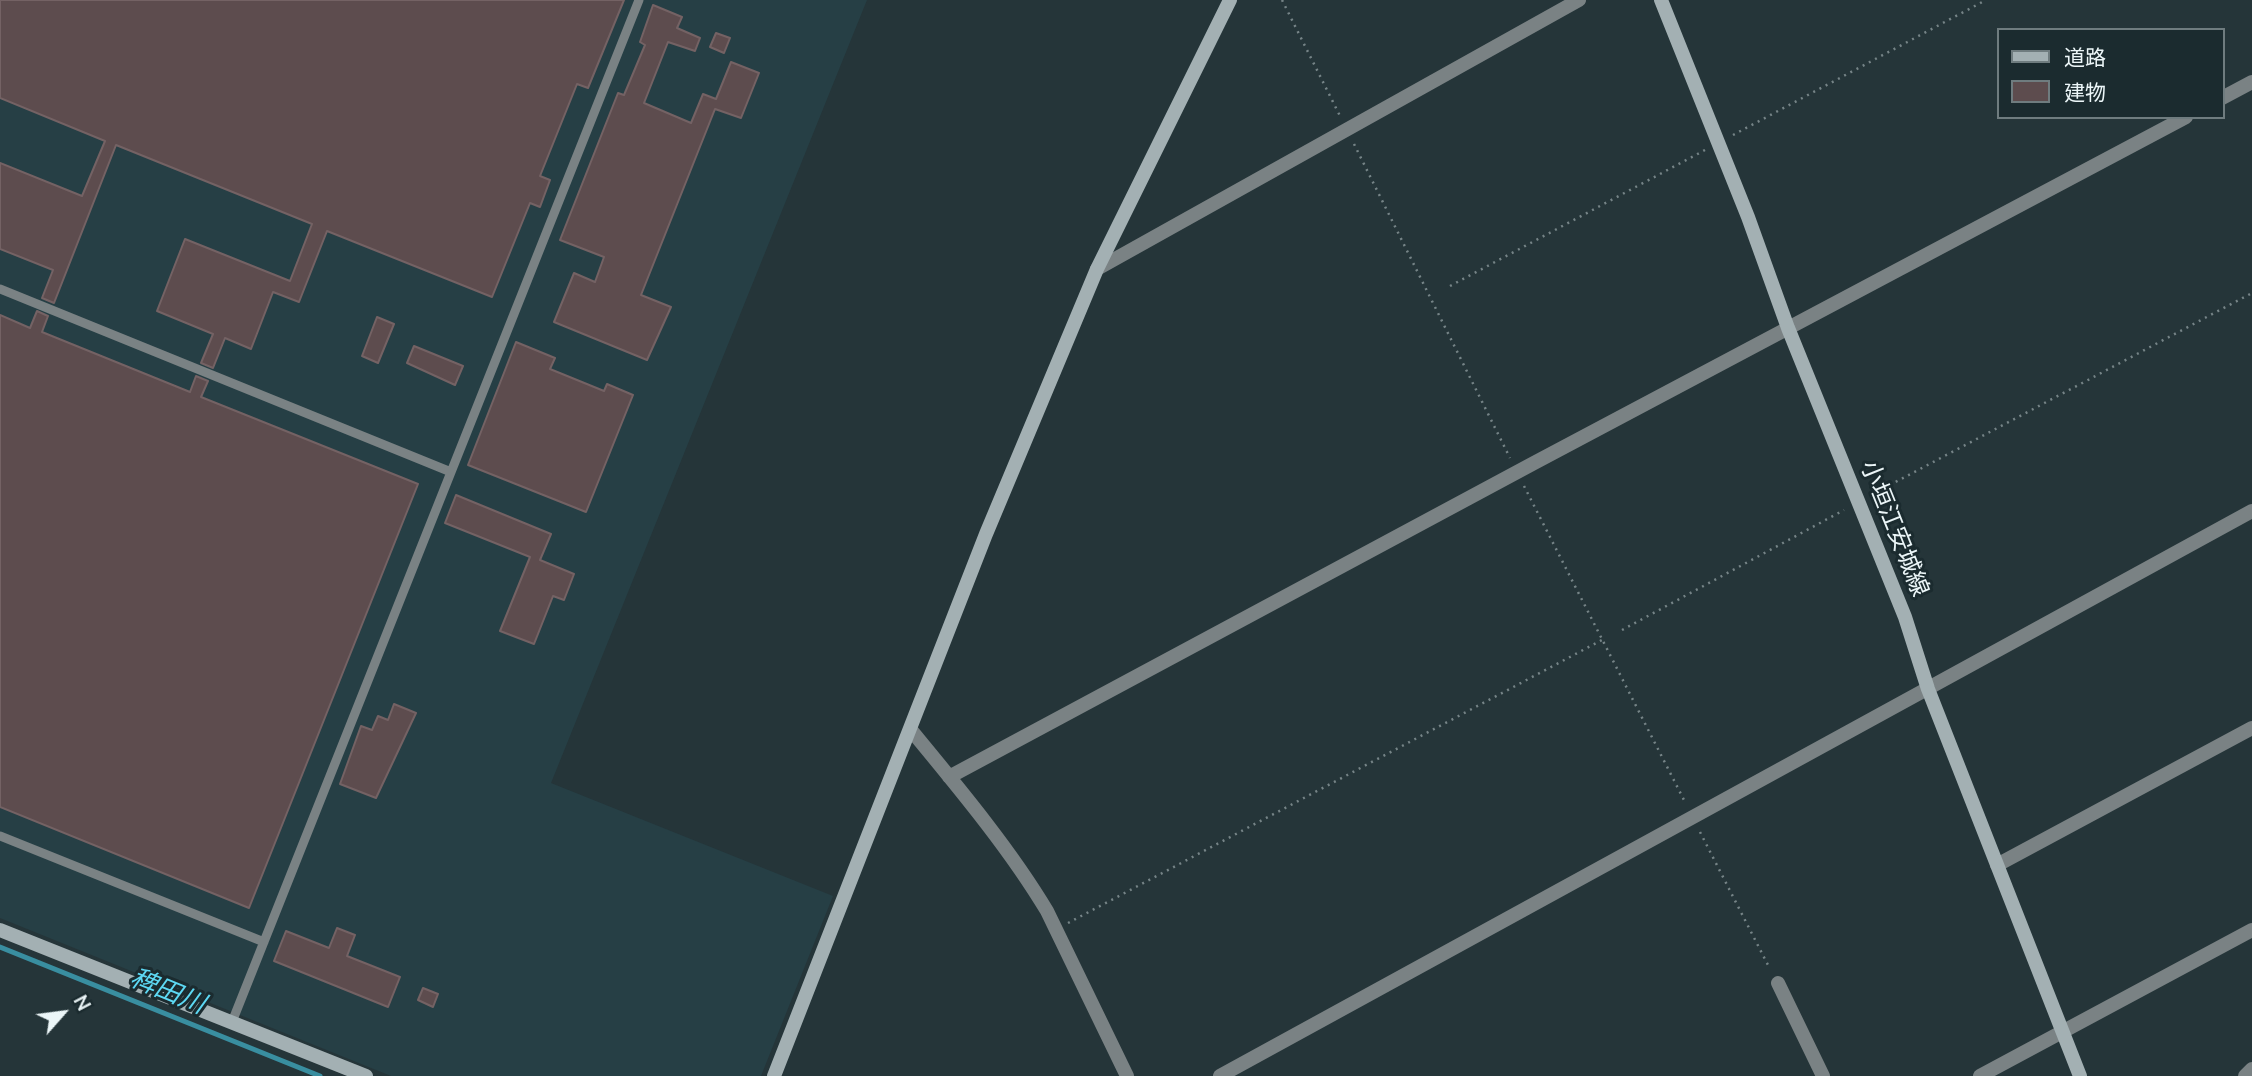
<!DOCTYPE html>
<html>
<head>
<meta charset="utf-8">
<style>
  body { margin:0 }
  #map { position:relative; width:2252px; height:1076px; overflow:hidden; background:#253539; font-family:"Nunito Sans","Noto Sans JP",sans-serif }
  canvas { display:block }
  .legend { position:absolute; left:1997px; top:28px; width:228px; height:91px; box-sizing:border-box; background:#1b2b2f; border:2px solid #6f7c7f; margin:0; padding:9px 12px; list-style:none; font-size:21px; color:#ecf6f8 }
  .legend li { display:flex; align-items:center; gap:14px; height:35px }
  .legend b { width:35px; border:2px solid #6f7c7f }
  .north { position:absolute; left:28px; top:978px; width:70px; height:70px; -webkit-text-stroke:5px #1b2b2f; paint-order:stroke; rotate:62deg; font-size:19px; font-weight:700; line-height:28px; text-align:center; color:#ecf6f8 }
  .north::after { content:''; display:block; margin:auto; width:24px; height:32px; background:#ecf6f8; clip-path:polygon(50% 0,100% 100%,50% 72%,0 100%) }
</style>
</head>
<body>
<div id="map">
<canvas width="2252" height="1076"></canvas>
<ul class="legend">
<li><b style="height:9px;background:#a3b0b3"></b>道路</li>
<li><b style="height:19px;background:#5d4c4e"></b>建物</li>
</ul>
<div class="north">N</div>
</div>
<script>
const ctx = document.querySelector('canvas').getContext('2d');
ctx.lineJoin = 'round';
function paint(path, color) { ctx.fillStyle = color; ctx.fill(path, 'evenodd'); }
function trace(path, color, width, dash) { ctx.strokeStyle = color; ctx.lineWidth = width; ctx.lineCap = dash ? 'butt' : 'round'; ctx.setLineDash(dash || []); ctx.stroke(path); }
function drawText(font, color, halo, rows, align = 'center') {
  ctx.font = font + ' "Nunito Sans","Noto Sans JP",sans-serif'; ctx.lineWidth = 6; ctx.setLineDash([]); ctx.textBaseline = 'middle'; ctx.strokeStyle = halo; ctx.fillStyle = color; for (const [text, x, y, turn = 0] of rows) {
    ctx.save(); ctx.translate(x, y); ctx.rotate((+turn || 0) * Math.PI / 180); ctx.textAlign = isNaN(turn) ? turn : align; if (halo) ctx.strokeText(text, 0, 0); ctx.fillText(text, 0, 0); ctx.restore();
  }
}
paint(new Path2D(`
  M 0,0 L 867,0 L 551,783 L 833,896 L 761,1076 L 391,1076 L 0,918 Z`), '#263f45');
trace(new Path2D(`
  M 0,947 L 320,1076`), '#398ea0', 5);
const building = new Path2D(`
  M 0,0 L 624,0 L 588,88 L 577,84 L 540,176 L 550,180 L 540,207 L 530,203 L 492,297 L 327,231 L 299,302 L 273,292 L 251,349 L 225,338 L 213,368 L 201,363 L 213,334 L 157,311 L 185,239 L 290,281 L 312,224 L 116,145 L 54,303 L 42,298 L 53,270 L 0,249 L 0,163 L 82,196 L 105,141 L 0,98 Z
  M 653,5 L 682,17 L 677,28 L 700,38 L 695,51 L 668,42 L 644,103 L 691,123 L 703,94 L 716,99 L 731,62 L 759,73 L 741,118 L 715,109 L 641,295 L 671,307 L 647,360 L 554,322 L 574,273 L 595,282 L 604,257 L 560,240 L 618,93 L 624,95 L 645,45 L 640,42 Z
  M 716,33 L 730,38 L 724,53 L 710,47 Z
  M 37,311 L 48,316 L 42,332 L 190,392 L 196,376 L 208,381 L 201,397 L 418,484 L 249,908 L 0,807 L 0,315 L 30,328 Z
  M 377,317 L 394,324 L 378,363 L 362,356 Z
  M 516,342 L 555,358 L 550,369 L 604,391 L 607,384 L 633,395 L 586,512 L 468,465 Z
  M 414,346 L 463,366 L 455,385 L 407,363 Z
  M 456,495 L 551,534 L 540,560 L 574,574 L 564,600 L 553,596 L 534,644 L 500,631 L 530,557 L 445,523 Z
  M 394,704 L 416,713 L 376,798 L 340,784 L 361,726 L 372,730 L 378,716 L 388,720 Z
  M 337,928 L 355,935 L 347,956 L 400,977 L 388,1007 L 274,961 L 286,931 L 329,948 Z
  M 423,988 L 438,994 L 433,1007 L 418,1000 Z`);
paint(building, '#5d4c4e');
trace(building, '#746264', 2);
trace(new Path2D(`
  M 1282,0 L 1340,116
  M 1733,135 L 1986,0
  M 1354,144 L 1510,458
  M 1450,286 L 1705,150
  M 1524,486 L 1686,804
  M 1871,495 L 2252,293
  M 1622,630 L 1844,510
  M 1700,832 L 1770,969
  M 1068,923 L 1602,640`), '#768487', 2.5, [2, 5]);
trace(new Path2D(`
  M 0,289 L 451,472
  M 0,836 L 264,942
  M 232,1022 L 639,0`), '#7a8284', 9);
trace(new Path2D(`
  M 2222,98 L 2252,82
  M 1097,269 L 1579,0
  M 911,730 C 958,787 1010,849 1047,911 L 1127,1076
  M 949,777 L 1534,463 L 2186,117
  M 1997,865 L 2252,728
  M 1778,983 L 1823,1076
  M 1220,1076 L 2252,511
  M 1980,1076 L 2252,930
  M 2245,1076 L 2252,1069`), '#7a8284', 14);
trace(new Path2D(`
  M 1661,0 L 1748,217 L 1788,328 L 1905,617 L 1928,689 L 2080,1076
  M 0,930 L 366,1076
  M 774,1076 L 986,534 L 1097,269 L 1230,0`), '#a3b0b3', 14);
drawText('24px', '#ecf6f8', '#1b2b2f', [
  ["小垣江安城線",1893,529,68]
]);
drawText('italic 26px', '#5dd8f3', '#1b2b2f', [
  ["稗田川",167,993,22]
]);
</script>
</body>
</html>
